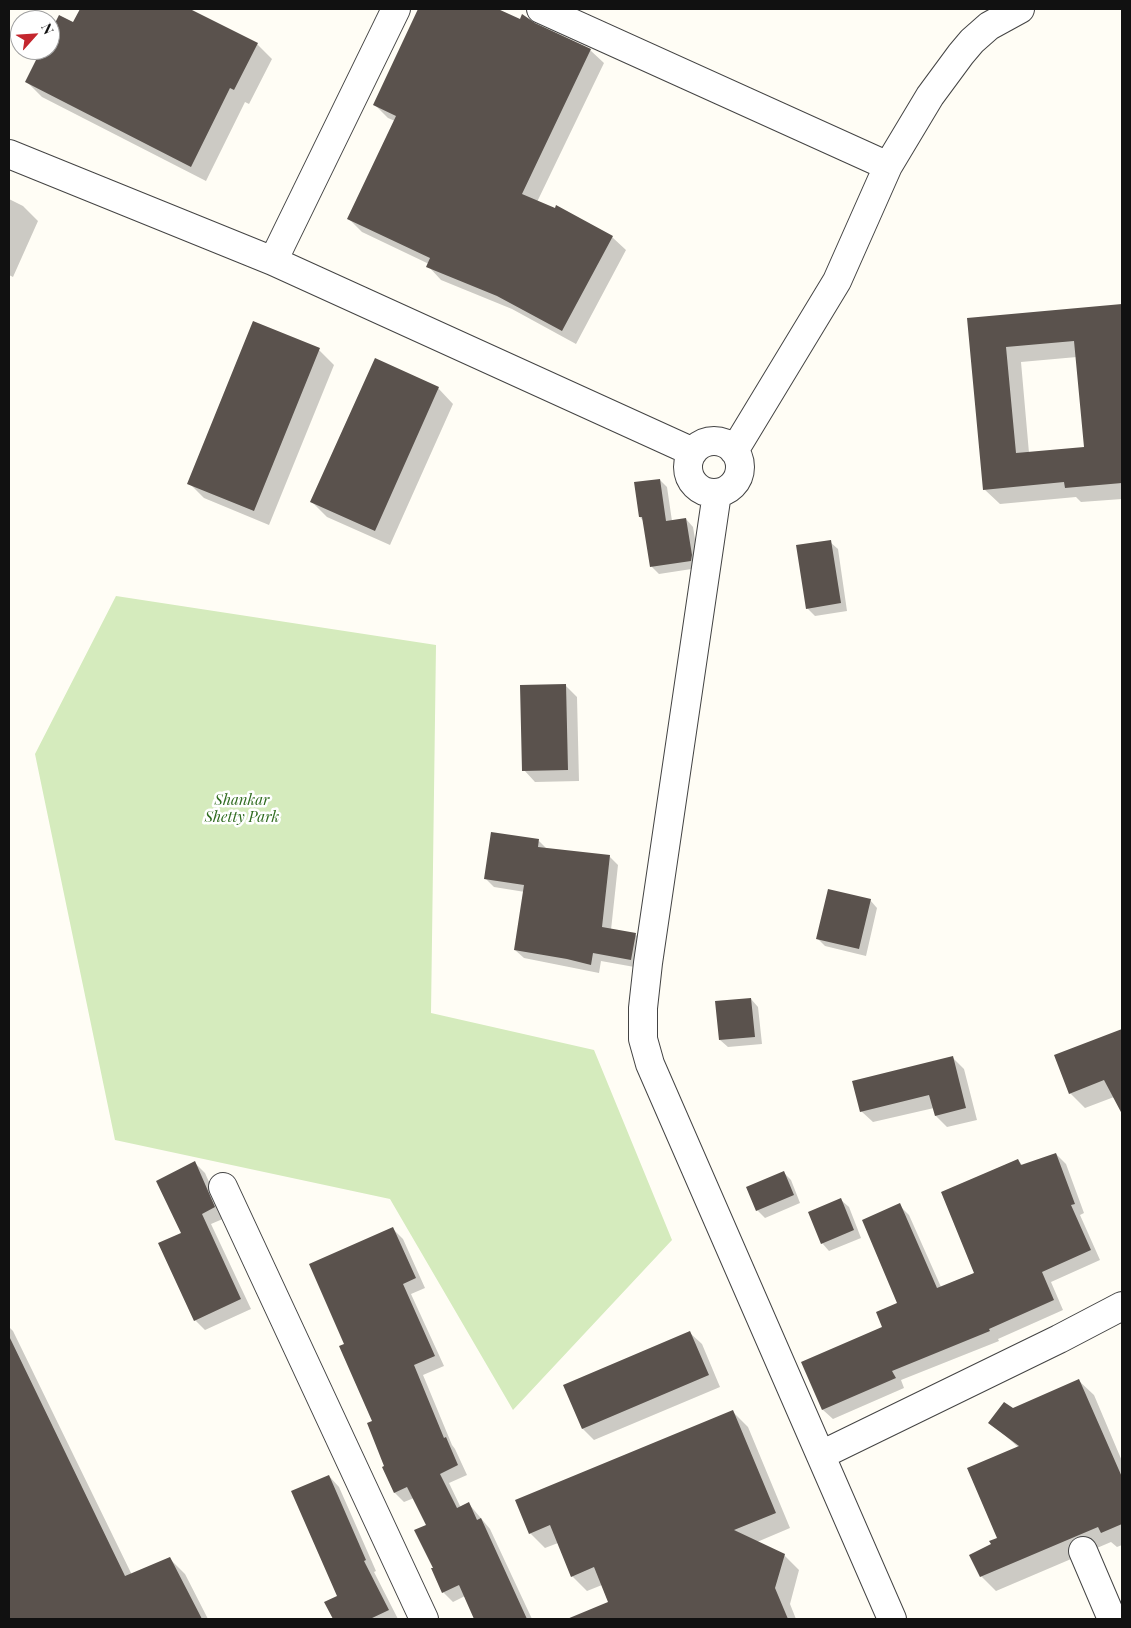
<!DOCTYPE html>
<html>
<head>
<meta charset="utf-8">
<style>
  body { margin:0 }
  #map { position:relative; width:1131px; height:1628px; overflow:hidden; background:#fffdf5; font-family:"Playfair Display",serif }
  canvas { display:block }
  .frame { position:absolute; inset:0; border:10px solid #111; pointer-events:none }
  .north { position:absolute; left:10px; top:10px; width:50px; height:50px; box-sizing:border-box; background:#fff; border:1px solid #a0a0a0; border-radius:50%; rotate:64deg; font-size:14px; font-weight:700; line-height:20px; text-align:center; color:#111 }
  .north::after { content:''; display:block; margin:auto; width:18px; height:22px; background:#c4262e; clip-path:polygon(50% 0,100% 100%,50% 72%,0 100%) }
</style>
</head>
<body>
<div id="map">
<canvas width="1131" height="1628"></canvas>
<div class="frame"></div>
<div class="north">N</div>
</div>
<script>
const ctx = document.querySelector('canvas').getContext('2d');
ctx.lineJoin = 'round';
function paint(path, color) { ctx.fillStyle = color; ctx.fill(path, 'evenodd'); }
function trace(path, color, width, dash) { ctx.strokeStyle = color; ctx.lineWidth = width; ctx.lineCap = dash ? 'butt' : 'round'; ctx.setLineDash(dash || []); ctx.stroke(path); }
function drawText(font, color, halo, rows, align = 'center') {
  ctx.font = font + ' "Playfair Display",serif'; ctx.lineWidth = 5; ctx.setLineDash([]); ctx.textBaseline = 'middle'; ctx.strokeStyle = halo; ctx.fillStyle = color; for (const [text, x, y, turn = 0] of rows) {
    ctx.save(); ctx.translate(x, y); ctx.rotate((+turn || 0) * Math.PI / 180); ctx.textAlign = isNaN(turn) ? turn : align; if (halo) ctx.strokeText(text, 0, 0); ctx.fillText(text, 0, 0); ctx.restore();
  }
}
paint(new Path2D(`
  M 116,596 L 436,645 L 431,1013 L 594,1050 L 672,1240 L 513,1410 L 390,1199 L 115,1140 L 35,754 Z`), '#d5ebbd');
paint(new Path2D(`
  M 81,9 L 187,9 L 257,44 L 272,59 L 249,104 L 245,102 L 206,181 L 42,97 L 27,82 L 43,50 L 50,50 L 50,36 L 74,24 Z
  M 419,9 L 495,9 L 590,50 L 604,63 L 537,202 L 612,237 L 626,250 L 576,344 L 512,309 L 441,280 L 428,266 L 429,264 L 362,232 L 348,218 L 395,121 L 388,118 L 375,105 Z
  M 9,199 L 23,206 L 38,221 L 13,277 L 9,275 Z
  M 1122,306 L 1122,499 L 1081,502 L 1076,497 L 1000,504 L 984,489 L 968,319 ZM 1077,357 L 1085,448 L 1029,453 L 1021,362 Z
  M 319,350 L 334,365 L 269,525 L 204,498 L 189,483 Z
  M 438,388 L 453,404 L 390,545 L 327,517 L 312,502 Z
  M 660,480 L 667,487 L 672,521 L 686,519 L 693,527 L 699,563 L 698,568 L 659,574 L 652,567 L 644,522 L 640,517 Z
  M 830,542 L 838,549 L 847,611 L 815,616 L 807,608 Z
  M 565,685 L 577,697 L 579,781 L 535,782 L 524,770 Z
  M 539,841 L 547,849 L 609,856 L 618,865 L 611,930 L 635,934 L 644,943 L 640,968 L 601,961 L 599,973 L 524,958 L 515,950 L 525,892 L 494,887 L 485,878 Z
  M 870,900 L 877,908 L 866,956 L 825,946 L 817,938 Z
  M 751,999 L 758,1007 L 762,1044 L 728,1047 L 720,1040 Z
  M 1122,1030 L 1122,1111 L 1114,1097 L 1085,1108 L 1070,1093 L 1056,1056 Z
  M 953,1058 L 964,1069 L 977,1120 L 947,1127 L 936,1116 L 934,1108 L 873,1122 L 861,1111 Z
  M 1056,1154 L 1066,1164 L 1084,1213 L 1080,1215 L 1100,1260 L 1051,1282 L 1063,1310 L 998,1339 L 999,1341 L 901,1380 L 904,1388 L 833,1419 L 823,1410 L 803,1363 L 884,1328 L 899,1304 L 899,1205 L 909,1215 L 941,1287 L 975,1273 L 1018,1160 L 1023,1166 Z
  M 195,1163 L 205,1173 L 225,1218 L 211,1224 L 251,1309 L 205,1330 L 195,1320 L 182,1233 Z
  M 783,1172 L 791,1180 L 800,1203 L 765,1218 L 757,1210 Z
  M 841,1200 L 849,1207 L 861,1238 L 829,1251 L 822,1243 Z
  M 393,1229 L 403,1239 L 425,1288 L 411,1294 L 444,1366 L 423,1375 L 452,1445 L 455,1449 L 467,1475 L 449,1483 L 461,1508 L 469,1504 L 490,1529 L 532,1619 L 476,1619 L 465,1596 L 453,1602 L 443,1592 L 434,1568 L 428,1525 L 414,1498 L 404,1502 L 395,1493 L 385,1467 L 374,1422 L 346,1345 Z
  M 9,1327 L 13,1331 L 132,1575 L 170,1559 L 185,1574 L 208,1619 L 9,1619 Z
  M 690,1333 L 702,1344 L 720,1387 L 594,1440 L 583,1429 L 565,1386 Z
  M 1079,1381 L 1094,1395 L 1122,1461 L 1122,1545 L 1117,1547 L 1111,1542 L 996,1591 L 981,1576 L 992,1545 L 999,1539 L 1018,1447 L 990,1422 L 1013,1410 Z
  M 733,1412 L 748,1427 L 790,1528 L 757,1542 L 784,1555 L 799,1570 L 790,1604 L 796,1619 L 590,1619 L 587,1612 L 609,1603 L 602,1585 L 587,1591 L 572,1576 L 558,1543 L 545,1548 L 530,1533 Z
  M 329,1476 L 339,1487 L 376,1571 L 374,1572 L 398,1619 L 334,1619 L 326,1603 L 338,1597 Z`), '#0003');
paint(new Path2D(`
  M 80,9 L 190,9 L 258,43 L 234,90 L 230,88 L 191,167 L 25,82 L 41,50 L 50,50 L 50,33 L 59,15 L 73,22 Z
  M 418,9 L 498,9 L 520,19 L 522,14 L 535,23 L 591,49 L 522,194 L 555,208 L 556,205 L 613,236 L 562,331 L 497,296 L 426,267 L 430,258 L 347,219 L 396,116 L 373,105 Z
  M 1122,304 L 1122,483 L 1065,488 L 1064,482 L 983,490 L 967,318 ZM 1074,341 L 1084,447 L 1016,453 L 1006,347 Z
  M 253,321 L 320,348 L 254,511 L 187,484 Z
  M 375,358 L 439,387 L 375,531 L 310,502 Z
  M 660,479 L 666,521 L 686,518 L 692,555 L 691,561 L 650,567 L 642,517 L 639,517 L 634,482 Z
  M 831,540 L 841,603 L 806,609 L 796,545 Z
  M 566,684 L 568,770 L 522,771 L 520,685 Z
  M 491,832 L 539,839 L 538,847 L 610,855 L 602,927 L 636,933 L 631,960 L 593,953 L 591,965 L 567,959 L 514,950 L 524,885 L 484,879 Z
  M 828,889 L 871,899 L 859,949 L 816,939 Z
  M 751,998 L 755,1037 L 719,1040 L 715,1001 Z
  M 1122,1029 L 1122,1114 L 1104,1080 L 1069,1094 L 1054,1055 Z
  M 953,1056 L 966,1108 L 935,1116 L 929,1095 L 860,1112 L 852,1081 Z
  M 1056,1153 L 1075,1204 L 1071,1205 L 1091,1250 L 1042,1272 L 1054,1300 L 989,1329 L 990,1331 L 892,1371 L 896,1378 L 822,1410 L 801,1362 L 882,1327 L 876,1312 L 897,1303 L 862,1220 L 900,1203 L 937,1288 L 974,1273 L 941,1192 L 1018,1159 L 1021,1165 Z
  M 195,1161 L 215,1207 L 202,1214 L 241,1299 L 194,1321 L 158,1243 L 181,1233 L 156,1181 Z
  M 784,1171 L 794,1195 L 756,1211 L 746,1187 Z
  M 841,1198 L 854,1230 L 821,1244 L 808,1212 Z
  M 393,1227 L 416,1278 L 403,1284 L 435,1356 L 414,1365 L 444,1438 L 446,1437 L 458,1465 L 440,1474 L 457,1508 L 469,1502 L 477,1520 L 481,1518 L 527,1619 L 474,1619 L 459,1585 L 442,1593 L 431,1568 L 433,1568 L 414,1530 L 426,1525 L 407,1487 L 394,1493 L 382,1467 L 384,1466 L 367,1423 L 372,1421 L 339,1346 L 344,1344 L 309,1264 Z
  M 690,1331 L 709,1375 L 582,1429 L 563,1385 Z
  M 9,1336 L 125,1576 L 170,1557 L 202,1619 L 9,1619 Z
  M 1079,1379 L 1122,1477 L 1122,1524 L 1101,1533 L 1098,1527 L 980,1577 L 969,1555 L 991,1544 L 989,1541 L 997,1538 L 967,1468 L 1019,1446 L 988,1423 L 1004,1402 L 1013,1408 Z
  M 733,1410 L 776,1513 L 734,1530 L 785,1554 L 775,1588 L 788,1619 L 567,1619 L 608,1602 L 594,1567 L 571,1577 L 550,1525 L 529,1534 L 515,1500 Z
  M 329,1475 L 366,1560 L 364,1561 L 389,1610 L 370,1619 L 333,1619 L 324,1602 L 337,1596 L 291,1491 Z`), '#5a524d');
const minor = new Path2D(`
  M 541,9 L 888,166
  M 9,154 L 273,261 L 693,452
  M 273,261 L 396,9
  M688 467a26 26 0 1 1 52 0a26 26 0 1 1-52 0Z
  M 734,451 L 837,281 L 888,166 L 930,96 L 961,54 L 972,41 L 989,26 L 1020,9
  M 717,493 L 648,963 L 643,1008 L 643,1039 L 650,1064 L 892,1619
  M 223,1187 L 424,1619
  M 821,1455 L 1059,1339 L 1122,1306
  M 1083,1551 L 1112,1619`);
trace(minor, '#444', 30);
trace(minor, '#fff', 28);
drawText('italic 15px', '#2f6b1f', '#fff', [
  ["Shankar",242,800],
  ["Shetty Park",242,817]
]);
</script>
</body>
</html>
